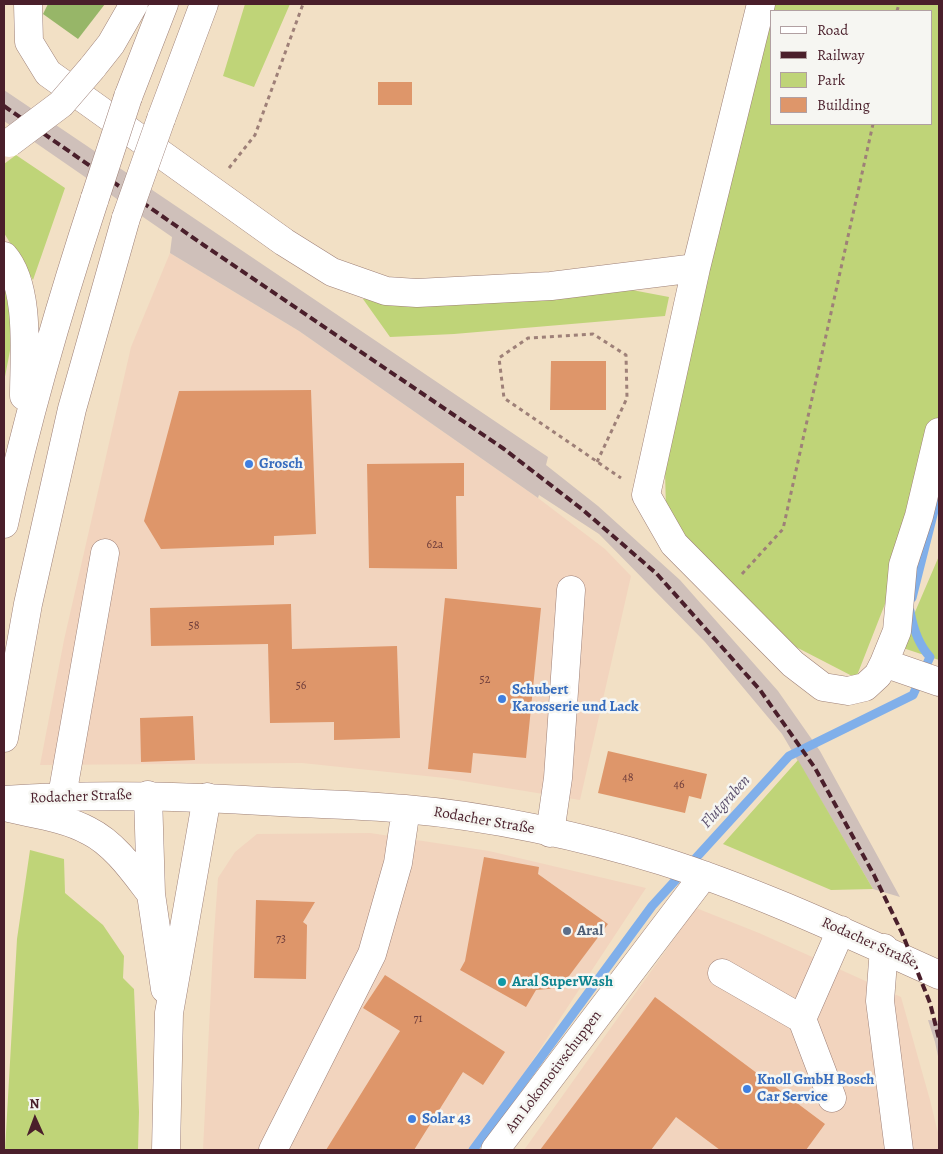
<!DOCTYPE html>
<html>
<head>
<meta charset="utf-8">
<style>
  body { margin:0 }
  #map { position:relative; width:943px; height:1154px; overflow:hidden; background:#f2e0c5; font-family:Alegreya,serif }
  canvas { display:block }
  .frame { position:absolute; inset:0; border:5px solid #4a1f2b; pointer-events:none }
  .legend { position:absolute; left:770px; top:10px; width:162px; height:115px; box-sizing:border-box; background:#f6f6f2; border:1px solid #b1a0a2; margin:0; padding:6px 9px; list-style:none; font-size:15px; color:#4a1f2b }
  .legend li { display:flex; align-items:center; gap:10px; height:25px }
  .legend b { width:25px; border:1px solid #b1a0a2 }
  .north { position:absolute; left:10px; top:1094px; width:50px; height:50px; -webkit-text-stroke:4px #f6f6f2; paint-order:stroke; rotate:358deg; font-size:14px; font-weight:700; line-height:20px; text-align:center; color:#4a1f2b }
  .north::after { content:''; display:block; margin:auto; width:18px; height:22px; background:#4a1f2b; clip-path:polygon(50% 0,100% 100%,50% 72%,0 100%) }
</style>
</head>
<body>
<div id="map">
<canvas width="943" height="1154"></canvas>
<div class="frame"></div>
<ul class="legend">
<li><b style="height:6px;background:#fff"></b>Road</li>
<li><b style="height:6px;background:#4a1f2b"></b>Railway</li>
<li><b style="height:14px;background:#bfd478"></b>Park</li>
<li><b style="height:14px;background:#de966a"></b>Building</li>
</ul>
<div class="north">N</div>
</div>
<script>
const ctx = document.querySelector('canvas').getContext('2d');
ctx.lineJoin = 'round';
function paint(path, color) { ctx.fillStyle = color; ctx.fill(path, 'evenodd'); }
function trace(path, color, width, dash) { ctx.strokeStyle = color; ctx.lineWidth = width; ctx.lineCap = dash ? 'butt' : 'round'; ctx.setLineDash(dash || []); ctx.stroke(path); }
function drawText(font, color, halo, rows, align = 'center') {
  ctx.font = font + ' Alegreya,serif'; ctx.lineWidth = 5; ctx.setLineDash([]); ctx.textBaseline = 'middle'; ctx.strokeStyle = halo; ctx.fillStyle = color; for (const [text, x, y, turn = 0] of rows) {
    ctx.save(); ctx.translate(x, y); ctx.rotate((+turn || 0) * Math.PI / 180); ctx.textAlign = isNaN(turn) ? turn : align; if (halo) ctx.strokeText(text, 0, 0); ctx.fillText(text, 0, 0); ctx.restore();
  }
}
paint(new Path2D(`
  M 170,253 L 299,331 L 538,498 L 605,549 L 631,576 L 580,800 L 445,778 L 302,763 L 40,765 L 64,640 L 131,347 Z
  M 370,833 L 489,851 L 646,888 L 511,1093 L 469,1150 L 203,1150 L 213,947 L 218,878 L 235,852 L 257,834 Z
  M 696,908 L 759,933 L 901,997 L 930,1100 L 939,1137 L 939,1150 L 524,1150 Z`), '#f2d4be');
paint(new Path2D(`
  M 4,90 L 548,457 L 546,465 L 598,506 L 680,580 L 778,691 L 820,751 L 900,897 L 873,889 L 782,734 L 705,642 L 599,534 L 539,495 L 538,498 L 299,331 L 170,253 L 172,237 L 4,121 Z
  M 928,1020 L 939,1021 L 939,1061 L 935,1042 Z`), '#cfc0ba');
paint(new Path2D(`
  M 245,4 L 290,4 L 254,87 L 223,76 Z
  M 767,4 L 939,4 L 939,432 L 919,517 L 856,678 L 796,647 L 725,593 L 666,509 L 665,471 ZM 772,11 L 932,11 L 932,124 L 772,124 Z
  M 16,155 L 65,188 L 33,280 L 4,233 L 4,164 Z
  M 4,282 L 17,314 L 4,382 Z
  M 632,290 L 669,297 L 665,316 L 454,334 L 390,337 L 363,299 L 509,302 Z
  M 939,556 L 939,660 L 900,647 Z
  M 798,760 L 873,889 L 831,890 L 723,844 Z
  M 30,850 L 64,859 L 65,893 L 103,925 L 124,956 L 123,978 L 134,989 L 139,1112 L 138,1150 L 5,1150 L 17,939 Z`), '#bfd478');
paint(new Path2D(`
  M 48,4 L 105,4 L 78,39 L 43,14 Z`), '#97b668');
trace(new Path2D(`
  M 912,598 L 939,491
  M 473,1150 L 652,906 L 789,756 L 913,695 L 930,657 C 918,644 913,628 910,611`), '#80afea', 9);
paint(new Path2D(`
  M 378,82 L 412,82 L 412,105 L 378,105 Z
  M 551,361 L 606,361 L 606,410 L 550,410 Z
  M 311,390 L 316,534 L 274,536 L 274,545 L 161,549 L 144,521 L 179,391 Z
  M 464,463 L 464,496 L 456,496 L 457,569 L 369,568 L 367,464 Z
  M 445,598 L 541,608 L 526,758 L 473,753 L 471,773 L 428,769 Z
  M 291,604 L 292,649 L 397,646 L 400,738 L 334,740 L 334,722 L 270,723 L 268,644 L 151,646 L 150,608 Z
  M 193,716 L 195,760 L 141,762 L 140,718 Z
  M 608,751 L 707,774 L 701,799 L 689,796 L 685,813 L 598,793 Z
  M 484,857 L 539,867 L 538,874 L 608,924 L 560,988 L 536,990 L 526,1007 L 460,970 L 465,961 Z
  M 256,900 L 315,902 L 303,922 L 307,925 L 306,979 L 254,978 Z
  M 385,975 L 505,1052 L 483,1085 L 463,1072 L 414,1150 L 326,1150 L 400,1031 L 363,1008 Z
  M 655,997 L 825,1124 L 806,1150 L 720,1150 L 676,1117 L 651,1150 L 540,1150 Z`), '#de966a');
const minor = new Path2D(`
  M 28,4 L 29,42 L 48,73 L 284,242 L 332,272 L 386,291 L 417,293 L 551,286 L 696,268
  M 761,4 L 696,268 L 646,495 L 674,544 L 793,664 L 823,687 L 848,691 L 865,687 L 878,675 L 884,663
  M 939,432 L 919,516 L 903,565 L 897,631 L 884,663 L 939,682
  M 62,796 L 105,553
  M 4,800 C 96,793 187,796 280,802 C 321,804 364,805 405,809 C 488,816 582,836 662,861 C 757,891 848,934 939,975
  M 550,833 L 558,778 L 571,590
  M 884,948 L 880,1001 L 899,1150
  M 722,973 L 802,1019 L 841,930
  M 802,1019 L 832,1098
  M 273,1150 L 372,954 L 398,863 L 406,809
  M 495,1150 L 704,875`);
const highway = new Path2D(`
  M 92,68 L 111,44 L 134,4
  M 128,97 L 164,4
  M 161,119 L 204,4
  M 4,256 C 31,287 24,357 24,396
  M 4,524 C 28,413 60,305 95,198
  M 4,738 L 28,604 L 72,409 L 126,218
  M 148,795 L 151,894 L 165,989
  M 4,807 C 32,814 64,817 89,831 C 115,844 134,872 151,894
  M 166,1150 L 169,1013 L 207,797`);
trace(minor, '#9e8078', 29);
trace(highway, '#9e8078', 29);
trace(new Path2D(`
  M 897,11 L 899,4
  M 229,168 L 255,135 L 303,4
  M 597,462 L 627,398 L 626,355 L 593,334 L 528,338 L 499,358 L 504,398 L 621,478
  M 742,574 L 783,529 L 873,124`), '#9e8078', 3, [4, 4]);
trace(minor, '#fff', 28);
trace(highway, '#fff', 28);
trace(new Path2D(`
  M 4,106 L 205,246 L 504,449 L 583,510 L 657,574 L 760,690 L 815,768 L 874,875 L 902,933 L 930,1003 L 939,1039`), '#4a1f2b', 4, [8, 4]);
const highwayBridge = new Path2D(`
  M 9,143 L 61,104 L 92,68
  M 95,198 L 128,97
  M 126,218 L 161,119`);
trace(highwayBridge, '#9e8078', 29, []);
trace(highwayBridge, '#fff', 28);
for (const [x, y, r, color] of [
  [249,464,5,"#3f7fe0"],
  [502,699,5,"#3f7fe0"],
  [567,931,5,"#5c6f8a"],
  [502,982,5,"#0f9aa8"],
  [747,1089,5,"#3f7fe0"],
  [412,1119,5,"#3f7fe0"]
]) { const dot = new Path2D(); dot.arc(x, y, r, 0, 2 * Math.PI); ctx.fillStyle = color; ctx.fill(dot); trace(dot, '#f6f6f2', 2); }
drawText('12px', '#6f3d3b', null, [
  ["62a",435,545],
  ["58",194,626],
  ["52",485,680],
  ["56",301,686],
  ["48",628,778],
  ["46",679,785],
  ["73",281,939],
  ["71",418,1019]
]);
drawText('bold 15px', '#366cbe', '#f6f6f2', [
  ["Grosch",259,464],
  ["Schubert",512,690],
  ["Karosserie und Lack",512,707],
  ["Knoll GmbH Bosch",757,1080],
  ["Car Service",757,1097],
  ["Solar 43",422,1119]
], 'left');
drawText('15px', '#4a1f2b', '#f6f6f2', [
  ["Rodacher Straße",81,797,-2],
  ["Rodacher Straße",484,821,10],
  ["Rodacher Straße",869,943,24],
  ["Am Lokomotivschuppen",554,1072,-53]
]);
drawText('bold 15px', '#4e5e75', '#f6f6f2', [
  ["Aral",577,931]
], 'left');
drawText('bold 15px', '#0d838f', '#f6f6f2', [
  ["Aral SuperWash",512,982]
], 'left');
drawText('italic 16px', '#5d516e', '#f6f6f2', [
  ["Flutgraben",726,802,-48]
]);
</script>
</body>
</html>
